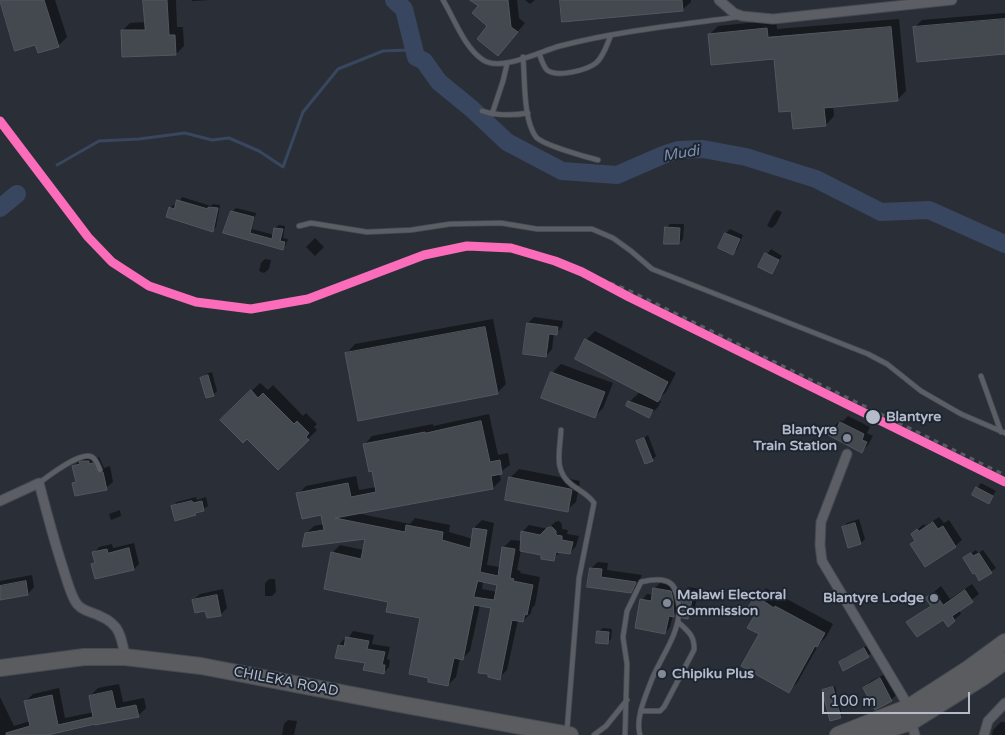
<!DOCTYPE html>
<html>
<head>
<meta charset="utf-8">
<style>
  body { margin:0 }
  #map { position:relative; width:1005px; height:735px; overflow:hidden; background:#2a2f37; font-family:"Varela Round",sans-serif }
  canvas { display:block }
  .scale { position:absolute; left:822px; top:692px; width:148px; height:22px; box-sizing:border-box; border:2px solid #b5bbc8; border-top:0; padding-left:6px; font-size:15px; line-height:18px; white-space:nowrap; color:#b5bbc8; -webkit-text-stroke:4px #1e2532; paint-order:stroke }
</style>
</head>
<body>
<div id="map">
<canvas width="1005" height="735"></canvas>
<div class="scale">100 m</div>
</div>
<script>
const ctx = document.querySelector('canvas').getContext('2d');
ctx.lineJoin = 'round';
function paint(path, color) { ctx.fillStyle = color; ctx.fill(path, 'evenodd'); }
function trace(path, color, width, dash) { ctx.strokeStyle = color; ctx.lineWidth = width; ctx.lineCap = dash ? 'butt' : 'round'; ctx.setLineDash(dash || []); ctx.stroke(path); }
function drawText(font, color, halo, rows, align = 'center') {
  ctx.font = font + ' "Varela Round",sans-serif'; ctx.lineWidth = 4; ctx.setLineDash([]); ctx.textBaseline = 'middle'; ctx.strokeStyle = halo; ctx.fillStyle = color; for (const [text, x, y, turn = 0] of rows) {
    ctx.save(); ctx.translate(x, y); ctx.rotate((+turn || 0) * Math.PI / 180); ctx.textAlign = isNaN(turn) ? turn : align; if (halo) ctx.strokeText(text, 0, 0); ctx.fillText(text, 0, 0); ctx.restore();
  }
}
paint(new Path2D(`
  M 1,0 L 55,0 L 67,37 L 58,46 L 36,44 Z
  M 145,0 L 176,0 L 177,27 L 183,27 L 184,46 L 176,54 L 122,31 L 130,23 L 146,22 Z
  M 192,0 L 212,0 L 192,1 Z
  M 472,0 L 517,0 L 519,18 L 525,23 L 498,55 L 489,26 L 480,6 Z
  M 525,0 L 535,0 L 530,4 Z
  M 562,0 L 691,0 L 691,2 L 682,10 Z
  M 1005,13 L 1005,52 L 914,28 L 922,20 Z
  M 899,19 L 906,91 L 897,100 L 833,106 L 834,116 L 826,125 L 792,109 L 775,57 L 709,35 L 718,26 L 776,20 L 777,29 Z
  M 182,197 L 211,206 L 213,204 L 220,205 L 216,227 L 213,230 L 170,208 L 173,205 L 177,206 Z
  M 236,208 L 256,213 L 252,229 L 274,235 L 275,228 L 279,225 L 285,226 L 283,238 L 288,239 L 286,245 L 282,249 L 225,232 L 232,212 Z
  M 777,210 L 782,212 L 776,224 L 772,228 L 767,226 L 773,214 Z
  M 670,224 L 684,224 L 683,239 L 679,243 L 666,228 Z
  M 730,229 L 743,235 L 737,249 L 733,253 L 720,247 L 726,233 Z
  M 315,238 L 324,247 L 315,256 L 306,247 Z
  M 771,249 L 782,256 L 771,273 L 759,266 Z
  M 265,259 L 271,260 L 269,269 L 264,273 L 259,271 L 261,263 Z
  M 534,317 L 563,321 L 562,327 L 556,333 L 554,333 L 552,349 L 546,356 L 528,323 Z
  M 493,319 L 506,384 L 497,393 L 347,353 L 355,344 Z
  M 595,331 L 676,373 L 666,392 L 658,400 L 661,401 L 658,407 L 649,416 L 629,402 L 640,392 L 586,340 Z
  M 561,364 L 613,383 L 603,408 L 594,417 L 552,373 Z
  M 212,372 L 217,391 L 213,395 L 202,378 L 206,374 Z
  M 260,383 L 268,390 L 273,385 L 303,416 L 306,413 L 317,424 L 314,427 L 317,430 L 278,469 L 247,437 L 222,420 Z
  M 489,414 L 498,455 L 508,453 L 510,465 L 499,473 L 501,480 L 493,488 L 356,513 L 410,524 L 415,518 L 450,525 L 449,532 L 473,539 L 474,528 L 482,520 L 494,523 L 487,565 L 500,567 L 503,548 L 511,540 L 521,541 L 522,532 L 529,525 L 548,529 L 555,522 L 559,521 L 562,524 L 562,529 L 568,530 L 567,534 L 579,536 L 576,546 L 570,553 L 560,551 L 553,560 L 543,554 L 521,550 L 517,570 L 521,571 L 520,573 L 540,577 L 535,605 L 532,608 L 531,613 L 523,621 L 518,620 L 507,670 L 499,678 L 492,607 L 480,605 L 470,651 L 462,659 L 460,658 L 456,677 L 448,685 L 430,677 L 422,617 L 390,601 L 332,553 L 340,545 L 364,550 L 367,538 L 306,534 L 314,526 L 324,524 L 322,514 L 298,494 L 306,486 L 356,476 L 359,490 L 376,487 L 373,469 L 365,444 L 372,436 L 433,424 L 433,426 ZM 483,581 L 498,584 L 497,592 L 482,589 Z
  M 848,416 L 870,427 L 867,433 L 873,436 L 868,445 L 862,451 L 834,426 L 841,420 L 843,421 Z
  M 648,435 L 656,456 L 652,460 L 638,442 Z
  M 89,455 L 95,455 L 96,458 L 99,457 L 104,468 L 110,466 L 113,482 L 106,488 L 73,483 L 77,480 L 74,466 L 80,460 Z
  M 519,469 L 580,481 L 576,502 L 567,510 L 510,478 Z
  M 981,483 L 996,491 L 988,502 L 973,494 Z
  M 196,497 L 197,500 L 206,497 L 208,506 L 195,514 L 173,506 L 177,502 Z
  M 120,510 L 121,516 L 111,520 L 109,514 Z
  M 939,517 L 944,523 L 949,520 L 962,540 L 955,546 L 925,565 L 916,540 L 913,534 L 919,528 L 924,524 L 925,526 Z
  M 859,519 L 865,539 L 861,543 L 849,546 L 843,527 L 847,523 Z
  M 134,543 L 139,564 L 134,569 L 93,564 L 96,561 L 94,553 L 99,547 L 112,544 L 113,548 Z
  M 976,550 L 978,553 L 983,550 L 996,568 L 980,579 L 964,558 Z
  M 598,562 L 608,563 L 607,570 L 642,575 L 637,585 L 631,592 L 589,586 L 591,568 Z
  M 32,575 L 34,587 L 28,594 L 0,599 L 0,581 Z
  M 269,579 L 275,579 L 276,592 L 272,596 L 265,596 L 265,583 Z
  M 660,583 L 676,586 L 680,599 L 680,610 L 673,615 L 670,627 L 665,633 L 642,600 L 647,594 L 653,595 L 654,589 Z
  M 972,584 L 979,594 L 959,610 L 961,614 L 948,625 L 943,618 L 908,623 L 931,605 L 927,598 L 941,586 L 950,599 Z
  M 688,587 L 699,589 L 694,611 L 688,618 L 682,593 Z
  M 766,588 L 783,599 L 785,598 L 833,624 L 826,637 L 819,644 L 797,683 L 788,691 L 761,634 L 757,613 L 750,608 Z
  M 223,589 L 227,608 L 220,615 L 206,610 L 193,600 L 200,594 Z
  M 603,628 L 612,629 L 611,639 L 607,643 L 598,632 Z
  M 353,631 L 374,635 L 372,644 L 390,647 L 387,659 L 390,660 L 389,667 L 383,673 L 339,645 L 344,639 L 347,640 Z
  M 868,645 L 872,652 L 868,656 L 840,662 L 844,658 Z
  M 887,673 L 898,693 L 891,700 L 864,688 L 871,681 Z
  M 119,684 L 123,702 L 144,698 L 146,708 L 138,716 L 96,723 L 41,735 L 0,735 L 0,697 L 14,726 L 30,721 L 26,701 L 33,694 L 59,688 L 65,718 L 94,712 L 90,696 L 98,688 Z
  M 835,686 L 842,715 L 841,717 L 823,690 Z
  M 288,720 L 297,721 L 294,735 L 282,735 L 284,724 Z
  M 1001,722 L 1005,722 L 1005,735 L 992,735 L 993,730 Z`), '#0007');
trace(new Path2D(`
  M 57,165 L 99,141 L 139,139 L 185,133 L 212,140 L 229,138 L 259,151 L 283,167 L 303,112 L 338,69 L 383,51 L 408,50 L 430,70 L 447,95 L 476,119 L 526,156 L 571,175 L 608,180 L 661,151 L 679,148 L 703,146 L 737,154 L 747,153 L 816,179`), '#39465f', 3);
trace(new Path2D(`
  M 394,0 L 404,9 L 416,57 L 424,61 L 439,82 L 472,109 L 507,142 L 562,171 L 617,175 L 663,155 L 678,150 L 703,149 L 746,157 L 816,179 L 881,212 L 929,210 L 1005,244
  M 0,208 L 17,194`), '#39465f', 18);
const building = new Path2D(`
  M 0,0 L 44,0 L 59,47 L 38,53 L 35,45 L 15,51 Z
  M 143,0 L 167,0 L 169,35 L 175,35 L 176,55 L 122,57 L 121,30 L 145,30 Z
  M 470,0 L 508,0 L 511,27 L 518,32 L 498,56 L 477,39 L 487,26 L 472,13 L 478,6 Z
  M 560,0 L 682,0 L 683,11 L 562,22 Z
  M 1005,19 L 1005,54 L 917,62 L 913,27 Z
  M 891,27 L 898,101 L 824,108 L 826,126 L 793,129 L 791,111 L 779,112 L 774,59 L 711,65 L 708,34 L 767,28 L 768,37 Z
  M 177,200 L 208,209 L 208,207 L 218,208 L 213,232 L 166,217 L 169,207 L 174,209 Z
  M 231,211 L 254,217 L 250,233 L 272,239 L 274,228 L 283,229 L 280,241 L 285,242 L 283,250 L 223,233 Z
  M 665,227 L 680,228 L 679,244 L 664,244 Z
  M 725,233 L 740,239 L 733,255 L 718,248 Z
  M 765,253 L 779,260 L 772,274 L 758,267 Z
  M 527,323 L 558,327 L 557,335 L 549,334 L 546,357 L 523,354 Z
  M 485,327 L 498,394 L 358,421 L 345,353 Z
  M 585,339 L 668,382 L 658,402 L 575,359 Z
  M 551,372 L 605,392 L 595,418 L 541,398 Z
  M 208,375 L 214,396 L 206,398 L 200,378 Z
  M 251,390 L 258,398 L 263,393 L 294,424 L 297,421 L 309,433 L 306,437 L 309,440 L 278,470 L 247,439 L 243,443 L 220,420 Z
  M 628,401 L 653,410 L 649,418 L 626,406 Z
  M 481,421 L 490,462 L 500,460 L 502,474 L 491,476 L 493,489 L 335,518 L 405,532 L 406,525 L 443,532 L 442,540 L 470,548 L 473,528 L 487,530 L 480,572 L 498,576 L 502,547 L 515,549 L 510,578 L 514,579 L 513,581 L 533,585 L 527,615 L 525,614 L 523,622 L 512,620 L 500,680 L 488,677 L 488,674 L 478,673 L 491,608 L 474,605 L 463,660 L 454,658 L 448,686 L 428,682 L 428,678 L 409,674 L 420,618 L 386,612 L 388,602 L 324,589 L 331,552 L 361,559 L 365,539 L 302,547 L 305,533 L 324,530 L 321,515 L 302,519 L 296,493 L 348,483 L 351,497 L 376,492 L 372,471 L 369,472 L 363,444 L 425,432 L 425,433 ZM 478,581 L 497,585 L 494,600 L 474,597 Z
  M 840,422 L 864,434 L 862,440 L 867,442 L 862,453 L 828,435 L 833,425 L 837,428 Z
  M 644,438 L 653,461 L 645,464 L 636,441 Z
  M 81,461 L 89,461 L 89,464 L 93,463 L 98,473 L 103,472 L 107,490 L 75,496 L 72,483 L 76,482 L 72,466 L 80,464 L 79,462 Z
  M 509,477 L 570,489 L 572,490 L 568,512 L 505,500 Z
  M 976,487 L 993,496 L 989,504 L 972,495 Z
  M 192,501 L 193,503 L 202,501 L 204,511 L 195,513 L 196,515 L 175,521 L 171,506 Z
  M 933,522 L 938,529 L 943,526 L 956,547 L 925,567 L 910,544 L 915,541 L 911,534 L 917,529 L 919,531 Z
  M 855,523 L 861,544 L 848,548 L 842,527 Z
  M 552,527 L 556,531 L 556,535 L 562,536 L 562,540 L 573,542 L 570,554 L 556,552 L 554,561 L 541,559 L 541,555 L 520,551 L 521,531 L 540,535 L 547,528 Z
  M 129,548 L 134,570 L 95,579 L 91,564 L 95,563 L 92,552 L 107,549 L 108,553 Z
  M 971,553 L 973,556 L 979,553 L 992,573 L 979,581 L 975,573 L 973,574 L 963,558 Z
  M 590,568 L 602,569 L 601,577 L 636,582 L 636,583 L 631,593 L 587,587 Z
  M 26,581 L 28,595 L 0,600 L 0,586 Z
  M 653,588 L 671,591 L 673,599 L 674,617 L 669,616 L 665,634 L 635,628 L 640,599 L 651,601 Z
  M 965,590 L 973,602 L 952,616 L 955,621 L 948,627 L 943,620 L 917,637 L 906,622 L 931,606 L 925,598 L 934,592 L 943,605 Z
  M 680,593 L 693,595 L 688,619 L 682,618 L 683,606 Z
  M 217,595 L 221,616 L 207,618 L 205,611 L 195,613 L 192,600 Z
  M 756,596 L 774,608 L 775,606 L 825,633 L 817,647 L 815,646 L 789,693 L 741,666 L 759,634 L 747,628 L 756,613 L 748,608 Z
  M 597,631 L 609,632 L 608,644 L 596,643 Z
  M 346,637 L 369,641 L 367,649 L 385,652 L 382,665 L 385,665 L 384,674 L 363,670 L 365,663 L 335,658 L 338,645 L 344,646 Z
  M 864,648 L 869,657 L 843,671 L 839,662 Z
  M 880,678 L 892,701 L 875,710 L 863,688 Z
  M 833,687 L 841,718 L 830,721 L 822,690 Z
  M 112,691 L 116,709 L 136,705 L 139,717 L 95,725 L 95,724 L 48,735 L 6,735 L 6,733 L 30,726 L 24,701 L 52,695 L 58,725 L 93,717 L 89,696 Z`);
paint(building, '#44484f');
trace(building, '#52575f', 1);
const lane = new Path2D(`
  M 443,0 C 455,20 464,47 483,60 C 501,72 541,51 560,46 C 618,31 679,25 738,17
  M 539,53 C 541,58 543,66 547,70 C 557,78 587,70 596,63 C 604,56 607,44 611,35
  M 523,57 C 525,78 523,120 536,137 C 543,145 586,157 598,160
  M 482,111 C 498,116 511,116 528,113
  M 492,114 L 503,81 L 507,64
  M 299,226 L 311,223 L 367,232 L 411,230 L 450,224 L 501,223 L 537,229 L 592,229 L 613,238 L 631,251 L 652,269 L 868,354 L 887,364 L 921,391 L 961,414 L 1005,433
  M 981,376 L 1001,432
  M 561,430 C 560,451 553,471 572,485 C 580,491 589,495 594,503 L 579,578 L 567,730
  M 39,483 C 49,476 80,451 92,457 C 96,459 98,465 100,470
  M 641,711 L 660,711 L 664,707 L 694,650 C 695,636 688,631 678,622
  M 594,735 L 606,726 L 627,700
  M 625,735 L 627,664 L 623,637 L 627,611 L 641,582 C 653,579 673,576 676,593 C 677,597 679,603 679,608 C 680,633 661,657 652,679 C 646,695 635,718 640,735`);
const street = new Path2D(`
  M 719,0 L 734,13 L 742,16 L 773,19 L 952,0
  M 847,454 L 821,522 L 820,545 L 822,561 L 909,707 L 911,722 L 915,735
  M 0,501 L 39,483 C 46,510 53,537 62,565 C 66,577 69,590 75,601 C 78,607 84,610 90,612 C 117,621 121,630 125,657
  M 984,735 L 988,721 L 1005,703`);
const highway = new Path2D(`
  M 0,668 L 84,657 L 125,657 L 201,666 L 394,703 L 570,735
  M 838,735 L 909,707 L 968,669 L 1005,642
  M 869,735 L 911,722 L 983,677 L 1005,661`);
trace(lane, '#464a50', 6);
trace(street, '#464a50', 11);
trace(highway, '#474b53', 18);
trace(lane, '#5b5e65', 4.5);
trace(street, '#5b5e65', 9);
trace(highway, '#5a5c5f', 16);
trace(new Path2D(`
  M 582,272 L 626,289 L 1005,475`), '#595c62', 3, [5, 5]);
trace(new Path2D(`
  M 0,121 L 88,237 L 112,262 L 149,286 L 196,302 L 251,309 L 308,299 L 424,255 L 467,246 L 511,248 L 555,261 L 582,272 L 629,297 L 1005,482`), '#fb6dba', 9);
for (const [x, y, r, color] of [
  [873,417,8,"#b5bbc8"],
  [847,438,5,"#848a95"],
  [934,598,5,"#848a95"],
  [667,603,5,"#848a95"],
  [662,674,5,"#848a95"]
]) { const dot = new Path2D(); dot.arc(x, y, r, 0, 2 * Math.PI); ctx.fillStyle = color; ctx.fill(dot); trace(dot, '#1e2532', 2); }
drawText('bold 14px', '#b5bbc8', '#1e2532', [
  ["Blantyre",886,417]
], 'left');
drawText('bold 14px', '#b5bbc8', '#1e2532', [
  ["Blantyre",837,430],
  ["Train Station",837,446],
  ["Malawi Electoral",677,595,"left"],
  ["Commission",677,611,"left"],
  ["Blantyre Lodge",924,598],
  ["Chipiku Plus",672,674,"left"]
], 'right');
drawText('14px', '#b5bbc8', '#1e2532', [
  ["CHILEKA ROAD",286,682,11]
]);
drawText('italic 15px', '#7e8fae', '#1e2532', [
  ["Mudi",681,154,-9]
]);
</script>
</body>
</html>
